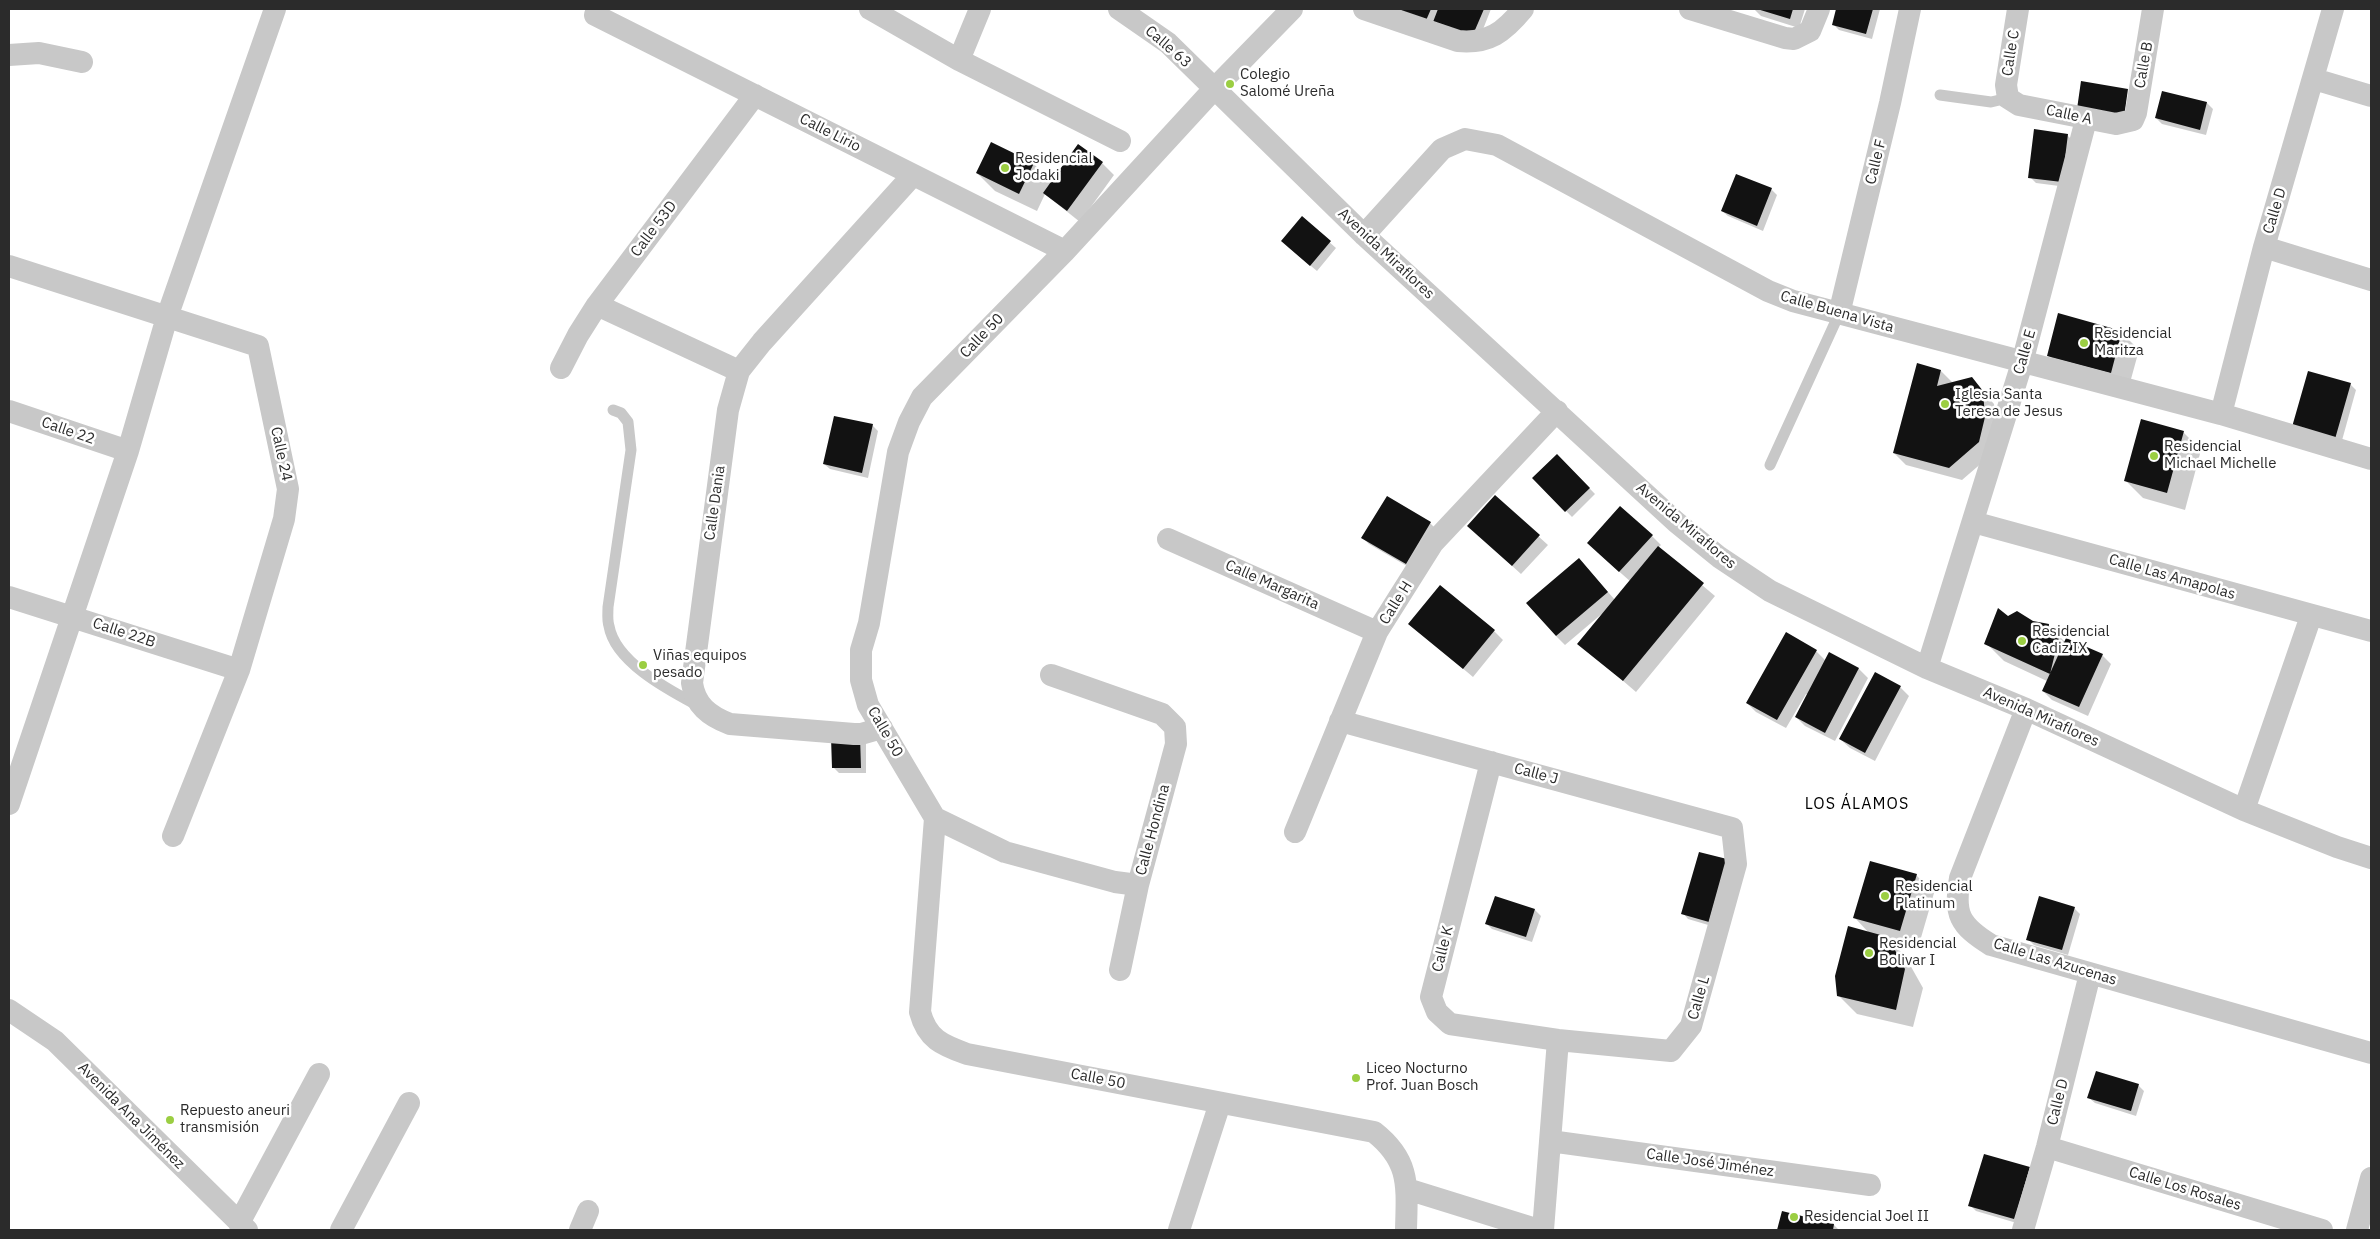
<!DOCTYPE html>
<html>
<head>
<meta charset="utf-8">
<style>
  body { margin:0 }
  #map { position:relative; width:2380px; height:1239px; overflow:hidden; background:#fff; font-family:"IBM Plex Sans",sans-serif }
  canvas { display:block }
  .frame { position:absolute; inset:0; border:10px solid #2b2b2b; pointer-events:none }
</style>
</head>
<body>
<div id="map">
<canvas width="2380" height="1239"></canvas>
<div class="frame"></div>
</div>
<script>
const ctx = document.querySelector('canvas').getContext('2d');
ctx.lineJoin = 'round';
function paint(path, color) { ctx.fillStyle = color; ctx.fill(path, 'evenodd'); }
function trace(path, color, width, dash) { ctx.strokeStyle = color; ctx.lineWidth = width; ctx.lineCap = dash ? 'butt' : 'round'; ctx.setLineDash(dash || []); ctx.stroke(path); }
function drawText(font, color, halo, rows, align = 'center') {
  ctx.font = font + ' "IBM Plex Sans",sans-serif'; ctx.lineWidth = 5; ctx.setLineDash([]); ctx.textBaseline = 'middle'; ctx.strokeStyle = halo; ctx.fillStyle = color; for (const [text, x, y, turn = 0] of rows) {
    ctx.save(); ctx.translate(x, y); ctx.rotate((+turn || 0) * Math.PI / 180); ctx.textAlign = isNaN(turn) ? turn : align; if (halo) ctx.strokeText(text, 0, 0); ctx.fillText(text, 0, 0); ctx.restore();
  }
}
paint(new Path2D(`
  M 1403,9 L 1491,9 L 1478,42 L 1401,13 Z
  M 1754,9 L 1805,9 L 1799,28 L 1761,16 Z
  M 1837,9 L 1880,9 L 1872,39 L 1839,30 L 1833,24 Z
  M 2163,92 L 2207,103 L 2213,109 L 2206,135 L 2162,124 L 2156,118 Z
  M 2067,135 L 2073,141 L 2067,187 L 2036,183 L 2030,177 Z
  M 991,144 L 1034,164 L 1052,182 L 1102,163 L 1114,175 L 1080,222 L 1045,194 L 1037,211 L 995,191 L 977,173 Z
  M 1771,189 L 1777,195 L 1763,231 L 1728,216 L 1722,211 Z
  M 1302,218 L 1336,248 L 1317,271 L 1288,247 Z
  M 2121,332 L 2139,350 L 2128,390 L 2066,373 L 2048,355 Z
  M 1941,371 L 1953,383 L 1972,379 L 1994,404 L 1997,429 L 1991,455 L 1962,480 L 1906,465 L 1894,453 Z
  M 2350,384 L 2356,390 L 2341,444 L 2300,433 Z
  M 872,425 L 878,431 L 868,478 L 830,469 L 824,464 Z
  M 2183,432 L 2201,450 L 2185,510 L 2143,498 L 2125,480 Z
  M 1557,455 L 1595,494 L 1572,517 L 1534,478 Z
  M 1495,497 L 1548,545 L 1521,574 L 1478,535 Z
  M 1387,498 L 1430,523 L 1436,529 L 1412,569 L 1369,544 L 1363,538 Z
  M 1652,536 L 1661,545 L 1658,548 L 1715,596 L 1636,692 L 1579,643 L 1604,612 L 1565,645 L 1556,636 L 1588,569 L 1615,600 L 1631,582 L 1597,552 Z
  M 2008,618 L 2048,625 L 2065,642 L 2102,655 L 2111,664 L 2088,716 L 2052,700 L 2043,691 L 2047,681 L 2004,661 L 1986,643 Z
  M 1410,624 L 1494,631 L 1503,640 L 1473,677 Z
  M 1816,651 L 1826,661 L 1859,669 L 1868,678 L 1835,741 L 1805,726 L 1796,717 L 1808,695 L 1806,694 L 1786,728 L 1756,712 L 1747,703 Z
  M 1875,674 L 1900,687 L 1909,696 L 1875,761 L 1850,748 L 1840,739 Z
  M 833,738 L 866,743 L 866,773 L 839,773 L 833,767 Z
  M 1699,853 L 1715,927 L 1688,919 L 1683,913 Z
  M 1916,875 L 1934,893 L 1918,948 L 1889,940 L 1905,956 L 1923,988 L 1913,1027 L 1857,1014 L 1839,996 L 1870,934 L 1855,918 Z
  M 1495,897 L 1535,910 L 1541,916 L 1532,942 L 1492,929 L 1486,923 Z
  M 2074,908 L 2080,914 L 2068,955 L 2034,945 L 2028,939 Z
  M 2138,1085 L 2144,1091 L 2136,1116 L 2095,1103 L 2089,1098 Z
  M 2029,1168 L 2020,1224 L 1976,1211 L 1970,1205 Z
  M 1783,1212 L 1834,1225 L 1839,1230 L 1778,1230 Z`), '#0003');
paint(new Path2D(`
  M 1402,9 L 1431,9 L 1424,25 L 1399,14 Z
  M 1438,9 L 1484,9 L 1472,37 L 1433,22 Z
  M 1757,9 L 1793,9 L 1790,19 Z
  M 1836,9 L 1873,9 L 1866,34 L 1832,25 Z
  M 2081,81 L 2128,89 L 2123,124 L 2076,116 Z
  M 2162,91 L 2207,102 L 2200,130 L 2155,118 Z
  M 2034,129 L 2068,134 L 2062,182 L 2028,178 Z
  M 991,142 L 1034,163 L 1019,194 L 976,173 Z
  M 1078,144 L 1103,162 L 1067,211 L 1043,193 Z
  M 1736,174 L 1772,188 L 1757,226 L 1721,211 Z
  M 1302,216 L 1331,241 L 1310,266 L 1281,241 Z
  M 2058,313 L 2122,331 L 2111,373 L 2047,356 Z
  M 1917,363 L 1941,370 L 1937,386 L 1972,377 L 1983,391 L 1985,417 L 1979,442 L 1949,468 L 1893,453 Z
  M 2308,371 L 2351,383 L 2335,439 L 2292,427 Z
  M 834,416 L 873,424 L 862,473 L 823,464 Z
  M 2141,419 L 2184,431 L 2167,493 L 2124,481 Z
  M 1557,454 L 1590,488 L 1565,512 L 1532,478 Z
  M 1495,495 L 1540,535 L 1512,566 L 1467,526 Z
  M 1387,496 L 1431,522 L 1406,564 L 1361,538 Z
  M 1620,506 L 1653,535 L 1619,572 L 1587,543 Z
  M 1658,546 L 1704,583 L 1623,681 L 1577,644 Z
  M 1579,558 L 1608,592 L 1556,636 L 1526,603 Z
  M 1440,585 L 1495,630 L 1463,669 L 1408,624 Z
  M 1998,608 L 2008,616 L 2017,611 L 2033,621 L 2049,624 L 2048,632 L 2059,637 L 2050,674 L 1984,644 Z
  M 1786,632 L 1817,650 L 1777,720 L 1746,703 Z
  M 2066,638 L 2103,654 L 2079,707 L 2042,691 Z
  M 1829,652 L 1859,668 L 1825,733 L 1795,717 Z
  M 1875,672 L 1901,686 L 1865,753 L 1839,739 Z
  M 860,736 L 861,768 L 832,768 L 831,737 Z
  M 1699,852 L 1727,859 L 1709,922 L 1681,914 Z
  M 1870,861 L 1917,874 L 1900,931 L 1853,918 Z
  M 1495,896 L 1535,909 L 1526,937 L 1485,924 Z
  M 2039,896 L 2075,907 L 2062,950 L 2026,940 Z
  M 1848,926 L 1888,937 L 1905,969 L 1896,1010 L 1837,996 L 1835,976 Z
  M 2096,1071 L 2139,1084 L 2131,1111 L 2087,1098 Z
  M 1984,1154 L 2030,1167 L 2014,1219 L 1968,1206 Z
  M 1782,1211 L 1834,1224 L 1833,1230 L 1777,1230 Z`), '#121212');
trace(new Path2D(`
  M 1940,95 L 1991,102 L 2008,98
  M 613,410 L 621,413 L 628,422 L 631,450 L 608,607 C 608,613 607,620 609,626 C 615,662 669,690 697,705
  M 1770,465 L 1839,314`), '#c8c8c8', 11);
trace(new Path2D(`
  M 870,9 L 959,60 L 1120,141
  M 1119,9 L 1168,43 L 1364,235 L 1676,522 L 1719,557 L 1770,591 L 1927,668 L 2026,709 L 2244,810 L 2337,847 L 2371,858
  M 1292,9 L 1214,89 L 1065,251 L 922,397 L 909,422 L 898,452 L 869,623 L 861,650 L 861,680 L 868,705 L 935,818 L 920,1012 C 927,1039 942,1045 967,1054 L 1374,1132 C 1411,1161 1407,1187 1406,1230
  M 1364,9 L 1458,41 C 1489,44 1504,32 1523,9
  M 1690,9 L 1785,38 L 1794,39 L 1810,31 L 1819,9
  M 2018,9 L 2006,85 L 2008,98 L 2019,105 L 2116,124 L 2133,120 L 2136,113 L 2153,9
  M 595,15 L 1065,251
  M 9,55 L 39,53 L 82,62
  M 959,60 L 980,9
  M 2314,79 L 2371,96
  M 1364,235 L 1442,149 L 1465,139 L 1497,145 L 1768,291 L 1793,301 L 2221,414 L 2371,459
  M 2264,247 L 2371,280
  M 9,266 L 258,346 L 288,489 L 284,519 L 239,670 L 173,836
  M 597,305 L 739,371
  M 1839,314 L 1890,103 L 1910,9
  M 561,368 L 578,335 L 597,305 L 755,95
  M 9,411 L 128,451
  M 2221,414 L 2264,247 L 2333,9
  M 1973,522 L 2371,631
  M 1168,539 L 1377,632
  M 9,597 L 239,670
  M 1927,668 L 2022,363 L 2086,120
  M 2026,709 L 1960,878 C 1953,914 1960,926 1991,945 L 2371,1053
  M 1340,721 L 1732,828 L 1736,864 L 1691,1026 L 1671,1051 L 1558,1040 L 1450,1024 L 1437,1012 L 1431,997 L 1491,762
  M 882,728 L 861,734 L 854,734 L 730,724 C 709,716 695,705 692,683 L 728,410 L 739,371 L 762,342 L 913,175
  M 9,804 L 128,451 L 167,317 L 275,9
  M 2244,810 L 2311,616
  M 935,818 L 1005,852 L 1115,882 L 1138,885 L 1176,744 L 1175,727 L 1162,714 L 1051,675
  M 1295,832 L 1377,632 L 1433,543 L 1557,411
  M 1120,970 L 1138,885
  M 9,1010 L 55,1041 L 247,1230
  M 1550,1141 L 1870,1185
  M 2047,1147 L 2322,1230
  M 1407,1189 L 1539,1230
  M 239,1223 L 319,1074
  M 341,1230 L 409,1103
  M 580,1230 L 588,1211
  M 1179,1230 L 1220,1103
  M 1543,1230 L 1558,1040
  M 2023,1230 L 2047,1147 L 2090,974
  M 2357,1230 L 2371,1178`), '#c8c8c8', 22);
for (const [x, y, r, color] of [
  [1230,84,5,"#9bce42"],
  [1005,168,5,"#9bce42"],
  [2084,343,5,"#9bce42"],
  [1945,404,5,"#9bce42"],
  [2154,456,5,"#9bce42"],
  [2022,641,5,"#9bce42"],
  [643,665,5,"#9bce42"],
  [1885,896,5,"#9bce42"],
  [1869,953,5,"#9bce42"],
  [1356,1078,5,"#9bce42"],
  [170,1120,5,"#9bce42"],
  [1794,1217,5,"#9bce42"]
]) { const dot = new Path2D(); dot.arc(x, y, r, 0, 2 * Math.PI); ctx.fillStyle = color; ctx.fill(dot); trace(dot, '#fff', 2); }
drawText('15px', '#2b2b2b', '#fff', [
  ["Calle 63",1168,47,41],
  ["Calle C",2011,53,-81],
  ["Calle B",2144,65,-80],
  ["Calle A",2069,115,12],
  ["Calle Lirio",830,133,27],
  ["Calle F",1876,162,-76],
  ["Calle D",2275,211,-73],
  ["Calle 53D",654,229,-53],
  ["Avenida Miraflores",1386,254,43],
  ["Calle Buena Vista",1837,312,16],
  ["Calle 50",982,336,-46],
  ["Calle E",2025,352,-74],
  ["Calle 22",68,431,19],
  ["Calle 24",281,454,78],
  ["Calle Dania",715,503,-82],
  ["Avenida Miraflores",1686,526,40],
  ["Calle Las Amapolas",2172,577,16],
  ["Calle Margarita",1272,585,24],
  ["Calle H",1396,603,-58],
  ["Calle 22B",124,633,18],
  ["Avenida Miraflores",2041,717,24],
  ["Calle 50",885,732,60],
  ["Calle J",1536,774,15],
  ["Calle Hondina",1153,830,-75],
  ["Calle K",1443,949,-76],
  ["Calle Las Azucenas",2055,962,17],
  ["Calle L",1699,998,-74],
  ["Calle 50",1098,1079,11],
  ["Calle D",2058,1102,-76],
  ["Avenida Ana Jiménez",131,1116,45],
  ["Calle José Jiménez",1710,1163,8],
  ["Calle Los Rosales",2185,1189,17]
]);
drawText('15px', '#2b2b2b', '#fff', [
  ["Colegio",1240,75],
  ["Salomé Ureña",1240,92],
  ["Residencial",1015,159],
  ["Jodaki",1015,176],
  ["Residencial",2094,334],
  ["Maritza",2094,351],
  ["Iglesia Santa",1955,395],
  ["Teresa de Jesus",1955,412],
  ["Residencial",2164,447],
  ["Michael Michelle",2164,464],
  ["Residencial",2032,632],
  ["Cadiz IX",2032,649],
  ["Viñas equipos",653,656],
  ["pesado",653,673],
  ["Residencial",1895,887],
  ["Platinum",1895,904],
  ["Residencial",1879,944],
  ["Bolivar I",1879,961],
  ["Liceo Nocturno",1366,1069],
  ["Prof. Juan Bosch",1366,1086],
  ["Repuesto aneuri",180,1111],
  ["transmisión",180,1128],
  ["Residencial Joel II",1804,1217]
], 'left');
ctx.letterSpacing = '1px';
drawText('16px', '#000', '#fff', [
  ["LOS ÁLAMOS",1857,804]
]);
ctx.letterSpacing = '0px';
</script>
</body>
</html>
